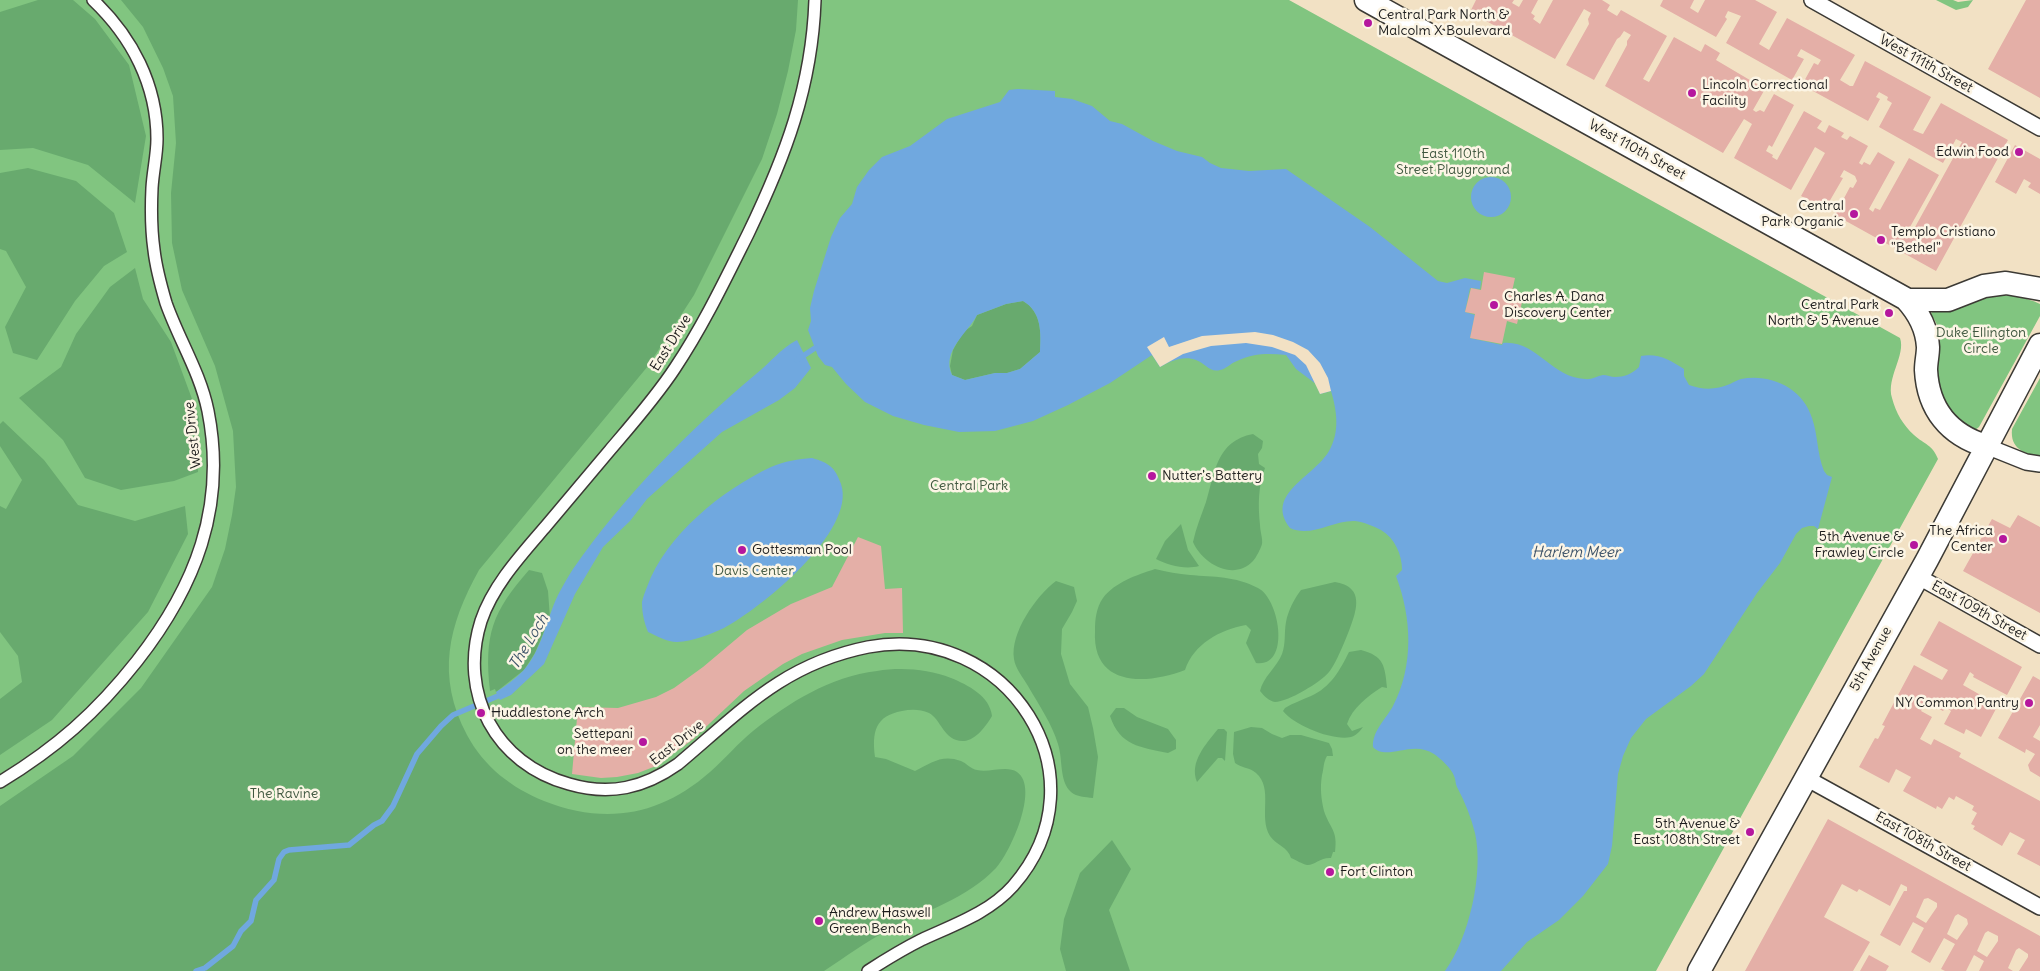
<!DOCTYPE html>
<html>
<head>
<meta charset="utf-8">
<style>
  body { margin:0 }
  canvas { display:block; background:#f2e1c4 }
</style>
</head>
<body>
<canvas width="2040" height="971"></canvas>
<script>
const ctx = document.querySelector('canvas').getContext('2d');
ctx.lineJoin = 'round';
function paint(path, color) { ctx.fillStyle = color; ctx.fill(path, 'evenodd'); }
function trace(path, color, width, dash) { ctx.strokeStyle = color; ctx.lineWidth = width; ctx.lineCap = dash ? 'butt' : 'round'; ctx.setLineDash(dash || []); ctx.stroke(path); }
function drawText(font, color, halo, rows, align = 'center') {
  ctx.font = font + ' Delius,sans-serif'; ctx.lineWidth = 5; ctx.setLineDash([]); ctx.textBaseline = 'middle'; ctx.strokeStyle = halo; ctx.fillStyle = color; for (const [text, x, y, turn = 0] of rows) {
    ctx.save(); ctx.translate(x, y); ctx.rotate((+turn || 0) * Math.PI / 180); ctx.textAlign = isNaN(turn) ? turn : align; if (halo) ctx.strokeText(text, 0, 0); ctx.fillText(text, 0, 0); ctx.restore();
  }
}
paint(new Path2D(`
  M 0,0 L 1289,0 L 1900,338 C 1906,355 1886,378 1892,398 C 1896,413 1903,425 1914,435 C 1925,445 1932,444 1938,459 L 1656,971 L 0,971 Z
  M 1936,0 L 1953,0 L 1958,2 L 1973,0 L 1968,7 L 1956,10 Z
  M 1996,295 C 2012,295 2025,297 2040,304 L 2040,316 L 1979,427 L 1975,430 C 1952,427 1936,388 1936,367 C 1937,343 1947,339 1931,314 L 1932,311 L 1977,299 Z
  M 2040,378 L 2040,457 C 2024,453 2010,449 2012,429 Z`), '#81c580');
paint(new Path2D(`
  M 38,0 L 73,0 L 95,19 L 129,65 L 146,136 L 135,203 L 88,165 L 33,148 L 0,150 L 0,12 Z
  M 121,0 L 798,0 L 796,30 L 788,71 L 777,114 L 762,159 L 694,295 L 648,366 L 479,570 C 448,626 436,676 467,735 C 484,767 512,788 544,801 C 605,825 660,816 710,772 C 725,759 738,743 753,731 C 790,702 829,677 877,671 C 901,667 928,669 951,678 C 968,685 990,696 992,716 C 986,726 976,740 964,741 C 944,742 941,719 929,713 C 920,709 911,709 902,711 C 875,716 872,732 875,757 L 886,759 L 915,771 C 931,763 942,754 961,761 C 966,763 971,769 977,770 C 989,773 1007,765 1017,772 C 1040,788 1010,853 996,868 C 967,899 924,911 888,930 C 866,942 845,957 824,971 L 0,971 L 0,806 L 73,756 L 141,688 L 212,587 L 225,549 L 232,515 L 236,487 L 233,431 L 215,366 L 182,290 L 172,243 L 171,193 L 176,143 L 173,96 L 163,68 L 143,27 Z
  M 28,168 L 76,181 L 114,213 L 127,252 L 104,266 L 75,301 L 37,360 L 13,353 L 5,327 L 26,287 L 6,251 L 0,249 L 0,173 Z
  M 135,268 L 143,299 L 171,342 L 199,418 L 198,472 L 174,481 L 121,490 L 85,478 L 63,440 L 19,398 L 61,367 L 76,334 L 110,287 Z
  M 1023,301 C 1042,312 1041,333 1040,352 L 1020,369 L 1007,373 L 995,373 L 965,380 L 952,375 L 950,366 L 953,350 L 963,332 L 972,326 L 977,315 L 1006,304 Z
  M 3,421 L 44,460 L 78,505 L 135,521 L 185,506 L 188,534 L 148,612 L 52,720 L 0,755 L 0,699 L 22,682 L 18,656 L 0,632 L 0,506 L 6,509 L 22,480 L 0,446 L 0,424 Z
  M 1253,434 L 1263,441 L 1262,448 L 1258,454 L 1259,464 L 1265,468 C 1258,487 1258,505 1260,525 C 1260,531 1263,539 1262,544 C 1261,548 1256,558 1253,561 C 1233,582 1202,563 1193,542 C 1196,528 1201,516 1206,502 C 1215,473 1216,441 1253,434 Z
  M 1181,524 L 1188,550 L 1199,566 C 1185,570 1168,565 1156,559 L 1165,541 Z
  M 1155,569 C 1167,572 1178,574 1190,575 C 1214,577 1235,576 1258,588 C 1280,599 1291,668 1256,663 L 1246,643 L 1251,630 L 1246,625 C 1219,630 1194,644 1185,670 C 1146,685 1092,687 1095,631 C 1095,620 1096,608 1103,598 C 1115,582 1137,575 1155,569 Z
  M 529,570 L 542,573 L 548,591 L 550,618 L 546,627 L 535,653 L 524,670 L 496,692 L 495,689 L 490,691 C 484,635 492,612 529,570 Z
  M 1056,581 L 1074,587 L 1077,601 L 1072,612 L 1062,629 L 1061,654 L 1070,684 L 1088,707 L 1093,728 L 1098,757 L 1093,798 C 1085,797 1077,797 1071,792 C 1059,781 1063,759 1058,744 C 1052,724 1039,705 1028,686 C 1024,679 1015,668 1014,659 C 1010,633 1036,596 1056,581 Z
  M 1335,582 C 1341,583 1348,585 1352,590 C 1357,595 1357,605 1355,612 C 1353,623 1336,665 1329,672 C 1321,682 1288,702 1275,702 C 1269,701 1264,696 1260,691 C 1263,677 1277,667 1282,654 C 1286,643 1284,633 1286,622 C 1288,611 1294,599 1301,590 Z
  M 1361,650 C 1384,656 1385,666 1387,688 L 1382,687 C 1368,696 1352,708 1347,724 L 1352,731 L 1363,727 C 1360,731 1357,735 1351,737 C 1333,741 1295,726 1283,711 L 1285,708 C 1293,703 1302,700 1311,696 C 1331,687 1340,670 1349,652 Z
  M 1116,708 L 1124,708 L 1137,717 L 1168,729 L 1176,740 L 1176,749 L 1168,753 C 1140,747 1120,746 1110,716 Z
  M 1251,727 L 1262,728 L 1272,734 L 1282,738 L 1290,735 L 1301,735 L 1329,743 L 1332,749 L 1333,756 L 1327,756 C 1323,763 1324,768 1322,775 C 1320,788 1321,798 1324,811 C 1330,829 1338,830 1335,852 L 1333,852 L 1331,858 C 1321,857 1313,866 1307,865 C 1302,864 1296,860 1291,858 C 1288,847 1276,845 1270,836 C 1258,816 1274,789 1256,773 C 1249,767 1241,768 1235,763 L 1233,754 L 1234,732 Z
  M 1218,729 L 1224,729 L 1227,732 L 1225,761 L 1222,758 L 1218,758 L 1197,782 C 1189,762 1206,744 1218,729 Z
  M 1112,840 L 1131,869 L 1109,910 L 1130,971 L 1066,971 L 1060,949 L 1064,919 L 1080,873 Z`), '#68aa6e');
paint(new Path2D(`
  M 1018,89 L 1055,91 L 1055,97 L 1072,99 L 1092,106 L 1110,121 L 1122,124 L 1153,141 L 1177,151 L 1202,157 L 1210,163 L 1221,168 L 1249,171 L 1286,169 L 1370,227 L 1438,281 L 1447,283 L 1465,278 L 1481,281 L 1480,289 L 1470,288 L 1465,312 L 1475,315 L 1470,338 L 1502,345 L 1503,343 C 1537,340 1551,378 1585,379 C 1591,380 1597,376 1603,375 C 1607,375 1611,377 1615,377 C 1624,377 1632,374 1639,367 L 1641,356 C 1658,353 1670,360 1684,369 L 1684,376 L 1689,385 C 1703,390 1716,390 1730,384 C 1734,382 1737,380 1741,379 C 1770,373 1803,388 1812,418 C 1818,435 1817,454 1824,471 L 1827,475 L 1832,477 L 1818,529 L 1814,526 L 1809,526 L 1802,528 L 1796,534 L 1780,563 L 1757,593 L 1704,674 L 1691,686 L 1646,719 L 1631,738 L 1623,756 L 1618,774 L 1612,846 L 1608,864 L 1583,896 L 1559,920 L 1527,942 L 1501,971 L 1445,971 C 1469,938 1484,873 1475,833 C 1471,817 1465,802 1457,787 C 1455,783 1456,780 1454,776 C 1452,769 1440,758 1434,754 C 1412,739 1387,762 1373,747 C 1372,731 1386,719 1393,706 C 1414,666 1412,618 1396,576 L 1402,570 C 1402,555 1395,538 1381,530 C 1373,526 1364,522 1355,521 C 1333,520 1311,538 1290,528 C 1264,494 1314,477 1329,451 C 1340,432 1337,411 1331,391 L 1320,394 L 1316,384 L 1296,369 L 1286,355 C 1269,353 1253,353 1237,361 C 1231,363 1226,369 1220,370 C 1210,373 1205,363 1196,360 C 1184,355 1170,361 1160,367 L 1152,355 L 1110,383 L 1068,405 L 1033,421 L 995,431 L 959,432 L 924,425 L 893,416 L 865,402 L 846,384 L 832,367 L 825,365 L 818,356 L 808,330 L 811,321 L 810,308 L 814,291 L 831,237 L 840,218 L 852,204 L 857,187 L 869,170 L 882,157 L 910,146 L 947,119 L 1000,102 L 1009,90 ZM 1023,301 C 1042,312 1041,333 1040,352 L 1020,369 L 1007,373 L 995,373 L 965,380 L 952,375 C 941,351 968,333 977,315 L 1006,304 Z
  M1471 197a20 20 0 1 1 40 0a20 20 0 1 1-40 0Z
  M 797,340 L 811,368 L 795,388 L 779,400 L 722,432 L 647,499 L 630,521 L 603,547 L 575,594 L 544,664 L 511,695 L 500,700 L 496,692 C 506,686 515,679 523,671 C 542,650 546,620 558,595 C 562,587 568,577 573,569 C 624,496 688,431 756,374 C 771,362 780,349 797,340 Z
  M 812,458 C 829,463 835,467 841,484 C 857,531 760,609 724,628 C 709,635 693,641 677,642 C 667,642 657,636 648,632 C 644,622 642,613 642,602 C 643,597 645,592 647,587 C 666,535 722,490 771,467 C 785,461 798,459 812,458 Z`), '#70a8df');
paint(new Path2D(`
  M 1255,332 L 1273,335 L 1293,342 L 1308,350 L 1320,363 L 1328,378 L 1331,391 L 1320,394 L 1306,365 L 1295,355 L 1272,347 L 1246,343 L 1211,346 L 1183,354 L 1160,367 L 1147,347 L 1164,337 L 1169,347 L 1202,336 Z`), '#f2e1c4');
trace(new Path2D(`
  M 797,360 L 815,348
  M 196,971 L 205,968 L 233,946 L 241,931 L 251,921 L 256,900 L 274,880 L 279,859 L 284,852 L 289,850 L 349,845 L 374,825 L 382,821 L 393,806 L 417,754 L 441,726 L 453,715 L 505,693`), '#70a8df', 5.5);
paint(new Path2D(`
  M 1476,0 L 1514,0 L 1512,3 L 1519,7 L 1523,0 L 1538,0 L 1531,13 L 1535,16 L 1533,19 L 1540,24 L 1553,0 L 1602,0 L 1610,5 L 1607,10 L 1617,16 L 1621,10 L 1667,36 L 1643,79 L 1649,82 L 1674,37 L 1701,52 L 1705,44 L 1720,53 L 1716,60 L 1765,89 L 1753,110 L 1756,112 L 1760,110 L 1764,112 L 1774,94 L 1794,105 L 1772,147 L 1769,145 L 1766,151 L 1773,155 L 1772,157 L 1777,160 L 1804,111 L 1822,121 L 1817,128 L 1825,133 L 1829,125 L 1844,133 L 1841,137 L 1847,140 L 1850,136 L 1868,146 L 1859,163 L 1862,165 L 1864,162 L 1870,165 L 1878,152 L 1895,162 L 1869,209 L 1873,212 L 1875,208 L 1880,210 L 1909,158 L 1939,175 L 1910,227 L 1914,229 L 1962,142 L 1956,139 L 1943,163 L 1879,127 L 1892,103 L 1887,100 L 1888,97 L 1879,92 L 1876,97 L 1880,99 L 1868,121 L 1802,85 L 1814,63 L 1818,65 L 1821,60 L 1801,49 L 1797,56 L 1804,59 L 1792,80 L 1726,43 L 1741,16 L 1728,11 L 1725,17 L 1727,19 L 1716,37 L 1660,6 L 1663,0 L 1694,0 L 1690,8 L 1698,13 L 1705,0 L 1755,0 L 1777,12 L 1759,44 L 1769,50 L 1787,18 L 1855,55 L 1840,80 L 1850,86 L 1853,86 L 1865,61 L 1931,97 L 1913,130 L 1920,133 L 1923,134 L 1941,103 L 2008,140 L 1936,271 L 1835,215 L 1850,187 L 1853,188 L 1857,181 L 1855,176 L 1844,170 L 1840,177 L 1843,178 L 1825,209 L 1801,196 L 1825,153 L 1815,147 L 1791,190 L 1734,158 L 1752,124 L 1744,119 L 1723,153 L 1605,86 L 1627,45 L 1627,41 L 1631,35 L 1624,31 L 1620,37 L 1617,39 L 1594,80 L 1566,65 L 1589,24 L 1588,19 L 1591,13 L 1584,9 L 1555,59 L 1470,12 Z
  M 2026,0 L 2040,0 L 2040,98 L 1988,69 Z
  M 2015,145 L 2040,159 L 2040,194 L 2028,187 L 2031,183 L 2024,179 L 2016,194 L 1995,182 Z
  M 1484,272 L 1515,278 L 1511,296 L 1523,298 L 1517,324 L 1507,321 L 1502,344 L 1470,338 L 1475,314 L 1465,312 L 1471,288 L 1481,290 Z
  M 2018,515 L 2040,527 L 2040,613 L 1963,571 L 1992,519 L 2010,528 Z
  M 858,537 L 881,546 L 885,589 L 902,588 L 903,633 L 885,633 L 842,640 L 802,654 L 783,664 L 744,691 L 692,740 L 656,766 L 638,773 L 617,777 L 601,778 L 572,774 L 578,707 L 618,708 L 656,697 L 674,688 L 703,667 L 747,630 L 791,604 L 832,587 Z
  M 1939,621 L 2022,667 L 2007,695 L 1973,677 L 1974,675 L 1970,672 L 1963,685 L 1998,705 L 1981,737 L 1966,729 L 1964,734 L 1944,724 L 1951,711 L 1946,707 L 1943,711 L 1926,702 L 1921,711 L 1932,717 L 1920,739 L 1931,745 L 1934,739 L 1961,753 L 1959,757 L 2040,801 L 2040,866 L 2017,854 L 2025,840 L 2010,832 L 2002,846 L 1973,829 L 1975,826 L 1971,824 L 1977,813 L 1972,810 L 1974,806 L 1956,796 L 1954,800 L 1949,797 L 1942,809 L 1937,806 L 1936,809 L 1903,791 L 1911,777 L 1896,769 L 1889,783 L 1859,767 L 1875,738 L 1878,739 L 1885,726 L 1882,725 L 1914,665 L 1942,680 L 1948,670 L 1920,655 Z
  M 2033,676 L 2040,680 L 2040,725 L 2033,737 L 2040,741 L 2040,777 L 2030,771 L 2028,765 L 2035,754 L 2026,749 L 2025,753 L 1998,738 Z
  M 1828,819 L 2040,936 L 2040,971 L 2019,971 L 2028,957 L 2028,954 L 2019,948 L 2016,950 L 2008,968 L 2013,971 L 1979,971 L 1984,961 L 1974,955 L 1966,971 L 1945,971 L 1941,969 L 1955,944 L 1944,938 L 1930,963 L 1911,952 L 1924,928 L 1913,922 L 1900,946 L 1880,935 L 1904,891 L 1907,891 L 1907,887 L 1901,884 L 1890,906 L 1859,889 L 1857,892 L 1842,884 L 1824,917 L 1870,942 L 1853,971 L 1745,971 ZM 1928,898 L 1937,903 L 1937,907 L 1926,923 L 1916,917 L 1924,899 ZM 1958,914 L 1967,919 L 1968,924 L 1957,940 L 1947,934 L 1955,916 ZM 1988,931 L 1998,936 L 1998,941 L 1987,957 L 1977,951 L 1985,933 Z
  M 1869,955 L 1889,966 L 1886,971 L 1860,971 Z`), '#e4afa7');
const pedestrian = new Path2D(`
  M 815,0 C 812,87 785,157 748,234 C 725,280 703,326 675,368 C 656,397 633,423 610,450 C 589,475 567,501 546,526 C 522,554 493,585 481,621 C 458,694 496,764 569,784 C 610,796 644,788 678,764 C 741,711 783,664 868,647 C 1007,621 1109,776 1013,886 C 989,913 953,925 921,940 C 903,949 885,960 868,971
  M 0,782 C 56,748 96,713 137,661 C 195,587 227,507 208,411 C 200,372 179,340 166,303 C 161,286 156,268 154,250 C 151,229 151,209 152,188 C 153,171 157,155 157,139 C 157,85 132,37 93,0`);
const minor = new Path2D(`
  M 1812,0 L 2040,128
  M 1986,446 L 2026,462 L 2040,464
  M 1917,576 L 2040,645
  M 1806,778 L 2040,907`);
const secondary = new Path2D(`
  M 1366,0 L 1906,299 C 1918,312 1927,329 1928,347 C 1928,355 1926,362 1926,370 C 1928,409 1949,435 1986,446
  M 1907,300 L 1948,300 L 1984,286 L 2006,283 L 2040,289
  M 1699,971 L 1927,560 L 2040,345`);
trace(pedestrian, '#3c3a35', 14);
trace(minor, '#3c3a35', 18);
trace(secondary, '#3c3a35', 25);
trace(pedestrian, '#fff', 11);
trace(minor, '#fff', 15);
trace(secondary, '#fff', 22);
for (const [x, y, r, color] of [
  [1368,23,5,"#b5179e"],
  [1692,93,5,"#b5179e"],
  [2019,152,5,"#b5179e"],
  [1854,214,5,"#b5179e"],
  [1881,240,5,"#b5179e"],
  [1494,305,5,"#b5179e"],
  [1889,313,5,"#b5179e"],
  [1152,476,5,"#b5179e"],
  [2003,539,5,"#b5179e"],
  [1914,545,5,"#b5179e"],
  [742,550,5,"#b5179e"],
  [2029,703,5,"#b5179e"],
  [481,713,5,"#b5179e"],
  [643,742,5,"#b5179e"],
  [1750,832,5,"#b5179e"],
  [1330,872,5,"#b5179e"],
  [819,921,5,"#b5179e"]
]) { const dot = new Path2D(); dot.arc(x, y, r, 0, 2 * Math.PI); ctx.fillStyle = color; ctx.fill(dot); trace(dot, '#fcf5e5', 2); }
drawText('14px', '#1c1c1c', '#fcf5e5', [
  ["Central Park North &",1378,15],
  ["Malcolm X Boulevard",1378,31],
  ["Lincoln Correctional",1702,85],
  ["Facility",1702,101],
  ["Edwin Food",2009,152,"right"],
  ["Central",1844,206,"right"],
  ["Park Organic",1844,222,"right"],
  ["Templo Cristiano",1891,232],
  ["\"Bethel\"",1891,248],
  ["Charles A. Dana",1504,297],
  ["Discovery Center",1504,313],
  ["Central Park",1879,305,"right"],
  ["North & 5 Avenue",1879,321,"right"],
  ["Nutter's Battery",1162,476],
  ["The Africa",1993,531,"right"],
  ["Center",1993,547,"right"],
  ["5th Avenue &",1904,537,"right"],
  ["Frawley Circle",1904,553,"right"],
  ["Gottesman Pool",752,550],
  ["NY Common Pantry",2019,703,"right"],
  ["Huddlestone Arch",491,713],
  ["Settepani",633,734,"right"],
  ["on the meer",633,750,"right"],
  ["5th Avenue &",1740,824,"right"],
  ["East 108th Street",1740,840,"right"],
  ["Fort Clinton",1340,872],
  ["Andrew Haswell",829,913],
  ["Green Bench",829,929]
], 'left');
drawText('14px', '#1c1c1c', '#fcf5e5', [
  ["West 111th Street",1926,64,29],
  ["West 110th Street",1637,150,29],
  ["East Drive",671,343,-58],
  ["West Drive",193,435,-96],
  ["East 109th Street",1979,611,29],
  ["5th Avenue",1871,659,-61],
  ["East Drive",677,743,-38],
  ["East 108th Street",1923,842,29]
]);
drawText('14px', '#3f573f', '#fcf5e5', [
  ["East 110th",1453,154],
  ["Street Playground",1453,170],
  ["Duke Ellington",1981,333],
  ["Circle",1981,349],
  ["Central Park",969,486],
  ["Davis Center",754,571],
  ["The Ravine",284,794]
]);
drawText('italic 15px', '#3e546a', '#fcf5e5', [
  ["Harlem Meer",1576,553],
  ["The Loch",529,642,-59]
]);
</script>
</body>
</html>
